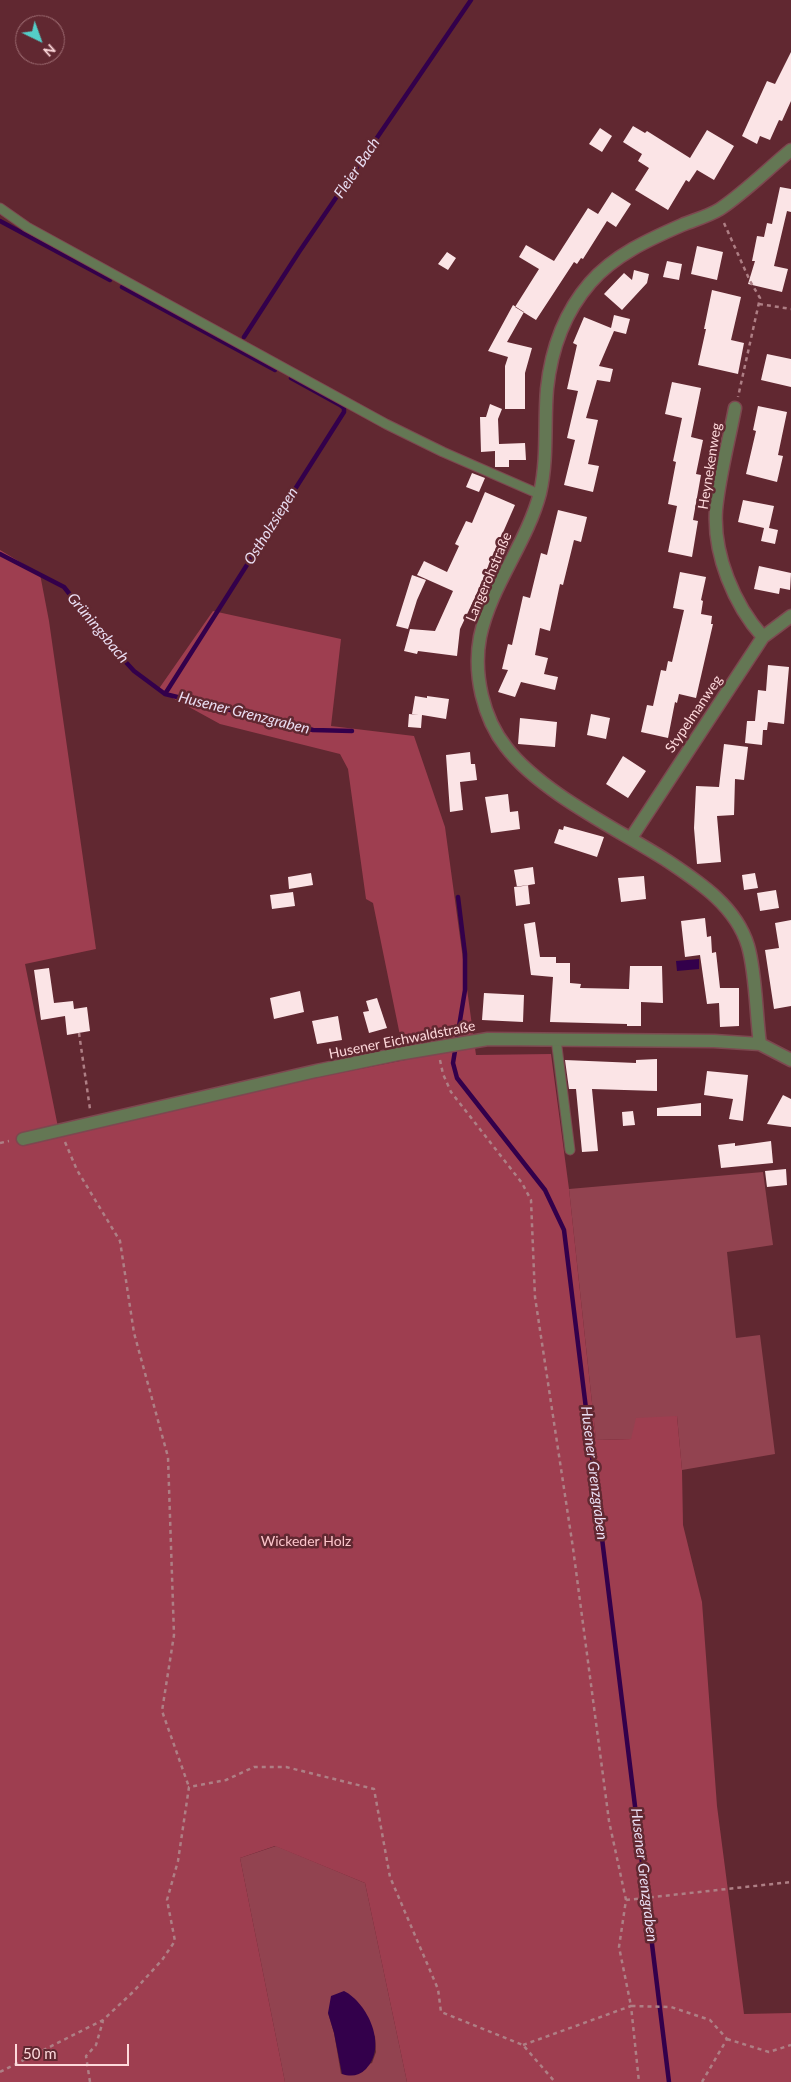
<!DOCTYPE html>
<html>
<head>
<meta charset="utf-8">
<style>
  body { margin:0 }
  #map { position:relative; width:791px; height:2082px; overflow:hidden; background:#612831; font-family:Lato,sans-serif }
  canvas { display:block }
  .north { position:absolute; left:15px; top:15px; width:50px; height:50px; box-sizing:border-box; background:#612831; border:1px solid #a06f75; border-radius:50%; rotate:138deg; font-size:14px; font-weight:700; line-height:20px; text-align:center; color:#fed9dc }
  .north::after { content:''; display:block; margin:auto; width:18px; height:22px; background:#54cdc8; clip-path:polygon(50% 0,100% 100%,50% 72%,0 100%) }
  .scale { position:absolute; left:15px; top:2044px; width:114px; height:22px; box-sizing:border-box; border:2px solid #fed9dc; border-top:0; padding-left:6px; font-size:15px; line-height:18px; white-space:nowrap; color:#fed9dc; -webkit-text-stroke:4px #612831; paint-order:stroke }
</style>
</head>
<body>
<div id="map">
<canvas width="791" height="2082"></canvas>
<div class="north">N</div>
<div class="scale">50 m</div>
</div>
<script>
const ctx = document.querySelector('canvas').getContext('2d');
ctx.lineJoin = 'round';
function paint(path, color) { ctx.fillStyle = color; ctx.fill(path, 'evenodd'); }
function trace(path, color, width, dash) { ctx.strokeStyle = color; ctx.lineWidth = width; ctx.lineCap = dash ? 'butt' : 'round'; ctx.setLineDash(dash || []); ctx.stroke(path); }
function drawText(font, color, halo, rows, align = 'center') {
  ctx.font = font + ' Lato,sans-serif'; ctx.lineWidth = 5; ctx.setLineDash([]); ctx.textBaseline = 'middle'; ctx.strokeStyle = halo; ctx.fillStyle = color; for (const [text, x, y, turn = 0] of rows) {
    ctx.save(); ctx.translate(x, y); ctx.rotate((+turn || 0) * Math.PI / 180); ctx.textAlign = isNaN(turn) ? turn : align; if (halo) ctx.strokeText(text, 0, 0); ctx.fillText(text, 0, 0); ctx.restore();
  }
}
paint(new Path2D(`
  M 763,1172 L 773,1245 L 727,1252 L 736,1338 L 760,1335 L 775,1454 L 682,1470 L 677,1416 L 631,1439 L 596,1440 L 569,1189 Z
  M 276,1846 L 365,1883 L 407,2082 L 285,2082 L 240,1858 ZM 328,2013 L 375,2036 L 376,2052 L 372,2063 L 341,2074 L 334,2033 Z`), '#924350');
paint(new Path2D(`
  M 0,550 L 40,574 L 49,621 L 96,949 L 25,964 L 60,1137 L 279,1085 L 405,1060 L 373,903 L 366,899 L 348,769 L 340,754 L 220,724 L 158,690 L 213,611 L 341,639 L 331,726 L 414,736 L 445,827 L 476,1055 L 551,1054 L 569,1189 L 596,1440 L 631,1439 L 636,1418 L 677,1416 L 682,1470 L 683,1525 L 702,1602 L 717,1806 L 744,2014 L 791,2013 L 791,2082 L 407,2082 L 365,1883 L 275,1846 L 240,1858 L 285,2082 L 0,2082 Z`), '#9e3e50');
paint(new Path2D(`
  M 699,959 L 699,969 L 677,971 L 676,961 Z
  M 344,1991 C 368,2003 388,2047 366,2069 C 359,2076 351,2077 342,2074 L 334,2033 L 328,2013 L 331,1996 Z`), '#33004b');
trace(new Path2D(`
  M 0,221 L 110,280
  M 122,287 L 275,370
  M 244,337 L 299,252 L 471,0
  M 0,554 L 64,587 L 111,646 L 134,671 L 165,694 L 313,730 L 352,731
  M 165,694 L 344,412 L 344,408 L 340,405 L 291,378
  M 458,897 L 465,954 L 465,990 L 453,1063 L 457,1078 L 545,1190 L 564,1230 L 669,2082`), '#33004b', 4.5);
paint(new Path2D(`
  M 791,52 L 791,101 L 782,121 L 779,120 L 770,140 L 760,136 L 757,144 L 742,136 L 767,81 L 775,84 Z
  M 633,126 L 645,133 L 647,131 L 690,158 L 707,130 L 734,146 L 714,180 L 697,170 L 689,182 L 686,180 L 668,210 L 635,190 L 649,168 L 638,161 L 642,154 L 623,142 Z
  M 600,128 L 612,136 L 602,152 L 589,144 Z
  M 780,187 L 791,189 L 791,212 L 787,211 L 774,266 L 788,269 L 782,292 L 748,284 L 755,261 L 752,261 L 757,236 L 764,237 L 767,223 L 772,224 Z
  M 612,192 L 631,204 L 616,227 L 607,221 L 583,259 L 581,258 L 577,264 L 574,262 L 536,320 L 515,307 L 539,269 L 519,257 L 526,245 L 554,261 L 588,208 L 598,214 Z
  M 697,246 L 723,252 L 717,280 L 691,274 Z
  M 447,252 L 456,258 L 448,270 L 438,264 Z
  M 667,261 L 682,264 L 679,280 L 663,277 Z
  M 634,270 L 649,274 L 647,283 L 622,310 L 604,294 L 624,273 L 632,280 Z
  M 712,290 L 741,297 L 731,340 L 744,343 L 738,374 L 698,365 L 706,329 L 704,329 Z
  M 513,305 L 524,312 L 507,342 L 532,348 L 525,373 L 525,409 L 505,409 L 505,366 L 508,357 L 488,351 Z
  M 614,315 L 630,319 L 626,334 L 614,331 L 599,366 L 613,369 L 610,382 L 597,380 L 586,418 L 598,420 L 588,464 L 599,466 L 593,492 L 564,485 L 575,440 L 567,438 L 578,391 L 567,389 L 577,345 L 573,343 L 584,317 L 611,328 Z
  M 767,354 L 791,359 L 791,387 L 761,380 Z
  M 672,382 L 701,388 L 691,437 L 703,440 L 696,474 L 701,475 L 693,520 L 698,521 L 692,557 L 668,552 L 677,506 L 668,504 L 676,462 L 673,461 L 682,418 L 665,414 Z
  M 490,404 L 502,409 L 498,419 L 499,444 L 525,443 L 526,460 L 509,460 L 509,467 L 495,467 L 495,451 L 481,452 L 480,417 L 486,417 Z
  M 758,406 L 787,412 L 778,455 L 783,456 L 777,482 L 746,474 L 756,431 L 753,430 Z
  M 472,473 L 485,478 L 479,492 L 466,487 Z
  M 485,492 L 515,505 L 487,569 L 488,570 L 460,629 L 457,656 L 418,651 L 417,654 L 404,651 L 410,629 L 435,631 L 453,591 L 417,575 L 424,561 L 447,572 L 459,546 L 455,544 L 466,521 L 472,523 Z
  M 743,500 L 774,506 L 769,528 L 778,530 L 775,544 L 761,541 L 764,528 L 738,522 Z
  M 558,510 L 587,517 L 581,542 L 574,540 L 563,585 L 560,584 L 550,631 L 540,628 L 535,655 L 548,658 L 544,674 L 558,677 L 555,690 L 521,682 L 515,697 L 498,692 L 508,670 L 502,669 L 508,644 L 512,645 L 523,596 L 530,598 L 541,553 L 547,555 Z
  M 759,566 L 791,573 L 790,590 L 780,588 L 779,594 L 754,589 Z
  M 680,572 L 706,577 L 701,600 L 703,601 L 701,614 L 712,616 L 711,624 L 713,624 L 696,698 L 679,694 L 677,703 L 675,702 L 668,738 L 641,732 L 647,705 L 653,706 L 661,670 L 666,671 L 668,661 L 672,662 L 684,610 L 673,608 Z
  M 412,575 L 426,580 L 417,600 L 408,629 L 396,626 Z
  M 768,665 L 789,667 L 784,724 L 768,722 L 767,730 L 763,730 L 762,745 L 745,743 L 747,721 L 755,721 L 758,690 L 766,691 Z
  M 415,696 L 427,698 L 427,696 L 449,699 L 446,719 L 422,715 L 421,728 L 408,727 L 409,714 L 419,715 L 412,714 Z
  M 591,714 L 610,718 L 606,739 L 587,735 Z
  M 520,718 L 557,722 L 555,747 L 518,744 Z
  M 724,744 L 748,747 L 744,780 L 735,779 L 734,815 L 717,816 L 721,862 L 697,864 L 694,828 L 696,786 L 719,787 Z
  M 470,752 L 471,764 L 475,764 L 477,780 L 460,782 L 463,810 L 450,812 L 446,755 Z
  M 623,756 L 646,771 L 628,798 L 606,784 Z
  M 508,794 L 510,812 L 518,811 L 520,829 L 491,833 L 485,797 Z
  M 564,826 L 604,837 L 597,857 L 554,843 L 559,829 L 563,830 Z
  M 533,867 L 535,884 L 517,887 L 514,870 Z
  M 311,873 L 313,885 L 289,889 L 288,877 Z
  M 755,873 L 758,888 L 744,890 L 742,875 Z
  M 644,876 L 646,899 L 621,902 L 618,878 Z
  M 528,885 L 530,904 L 516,906 L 514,887 Z
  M 776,890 L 779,908 L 760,911 L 757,893 Z
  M 293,892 L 295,906 L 272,909 L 270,895 Z
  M 705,918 L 707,937 L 711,936 L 712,953 L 716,952 L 720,988 L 739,988 L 739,1026 L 720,1027 L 719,1003 L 707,1004 L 700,955 L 685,957 L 681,921 Z
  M 791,920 L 791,1006 L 774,1009 L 765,950 L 779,948 L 775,923 Z
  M 535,922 L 540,957 L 556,957 L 556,963 L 570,963 L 570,983 L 581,984 L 580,988 L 629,989 L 630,966 L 662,966 L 663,1003 L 641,1002 L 641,1026 L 627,1026 L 627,1024 L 550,1022 L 553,977 L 531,975 L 524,924 Z
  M 49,968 L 54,1003 L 73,1001 L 74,1009 L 87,1007 L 90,1031 L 67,1035 L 65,1016 L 41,1020 L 34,970 Z
  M 300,991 L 304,1012 L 274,1019 L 270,998 Z
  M 484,993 L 524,995 L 523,1022 L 482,1020 Z
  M 377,998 L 387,1028 L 369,1033 L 363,1012 L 369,1011 L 366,1001 Z
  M 338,1016 L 342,1040 L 317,1044 L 312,1021 Z
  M 657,1059 L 657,1091 L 592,1089 L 598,1151 L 582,1152 L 576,1089 L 569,1089 L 565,1060 L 636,1063 L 636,1060 Z
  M 707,1071 L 748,1075 L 743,1121 L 729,1119 L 733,1099 L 704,1095 Z
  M 783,1095 L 791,1099 L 791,1127 L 767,1124 Z
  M 701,1103 L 701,1116 L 657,1116 L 657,1108 Z
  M 633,1111 L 635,1125 L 623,1126 L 622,1112 Z
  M 771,1141 L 773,1163 L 721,1168 L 718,1145 L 735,1143 L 735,1146 Z
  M 786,1169 L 787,1185 L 767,1187 L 765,1171 Z`), '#fbe4e6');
const lane = new Path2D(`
  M 0,208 L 27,227 L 386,424 L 443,452 L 539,494
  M 556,1039 L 570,1150`);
const street = new Path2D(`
  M 735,408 C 729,440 719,477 716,510 C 713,554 734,605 763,637
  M 631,838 L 763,637 L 791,616
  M 760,1044 C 756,1015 756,973 748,946 C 736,906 699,882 666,860 C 617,829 540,792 506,747 C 483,718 473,674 480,637 C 491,585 527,543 540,493 C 548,458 544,423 547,389 C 551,351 564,313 590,283 C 614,255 650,239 682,225 C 694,220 709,216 720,209 C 744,193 768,169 791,150
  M 23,1139 L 316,1071 L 398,1054 L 488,1039 L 714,1041 L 760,1044 L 791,1060`);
trace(lane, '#7d4850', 11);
trace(street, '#7d4850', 15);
trace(new Path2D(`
  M 724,223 L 750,281 L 760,298 L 738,397
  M 759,304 L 791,309
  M 79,1033 L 90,1109
  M 440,1060 L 443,1074 L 451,1092 L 522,1183 L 531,1200 L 535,1297 L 573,1548 L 609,1821 L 626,1900 L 619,1947 L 631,2006 L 671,2007 L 710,2020 L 727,2039 L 702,2082
  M 65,1142 L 77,1170 L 120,1241 L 134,1333 L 168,1457 L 174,1635 L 162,1711 L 189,1787
  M 0,1143 L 9,1141
  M 626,1900 L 791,1882
  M 727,2039 L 769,2052 L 791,2045
  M 523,2045 L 631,2006 L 639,2082
  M 0,2072 L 103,2020 L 133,1992 L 162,1960 L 175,1941 L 167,1900 L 178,1861 L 189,1787 L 226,1780 L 254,1767 L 286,1767 L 374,1789 L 390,1877 L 438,1989 L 441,2012 L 523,2045 L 555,2082
  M 90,2082 L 86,2056 L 96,2045 L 103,2021`), '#ae7f85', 2.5, [4, 4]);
trace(lane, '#647754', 9);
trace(street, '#647754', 12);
drawText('14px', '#fed9dc', '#612831', [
  ["Heynekenweg",710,466,-81],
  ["Langerohstraße",489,577,-67],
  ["Stypelmanweg",694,714,-56],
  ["Husener Eichwaldstraße",402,1040,-11]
]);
drawText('14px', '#fcc5cb', '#612831', [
  ["Wickeder Holz",306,1541]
]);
drawText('italic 15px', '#eadef3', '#612831', [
  ["Fleier Bach",357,168,-56],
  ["Ostholzsiepen",271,526,-58],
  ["Grüningsbach",98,628,50],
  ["Husener Grenzgraben",244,713,14],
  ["Husener Grenzgraben",594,1473,83],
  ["Husener Grenzgraben",644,1875,83]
]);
</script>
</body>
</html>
